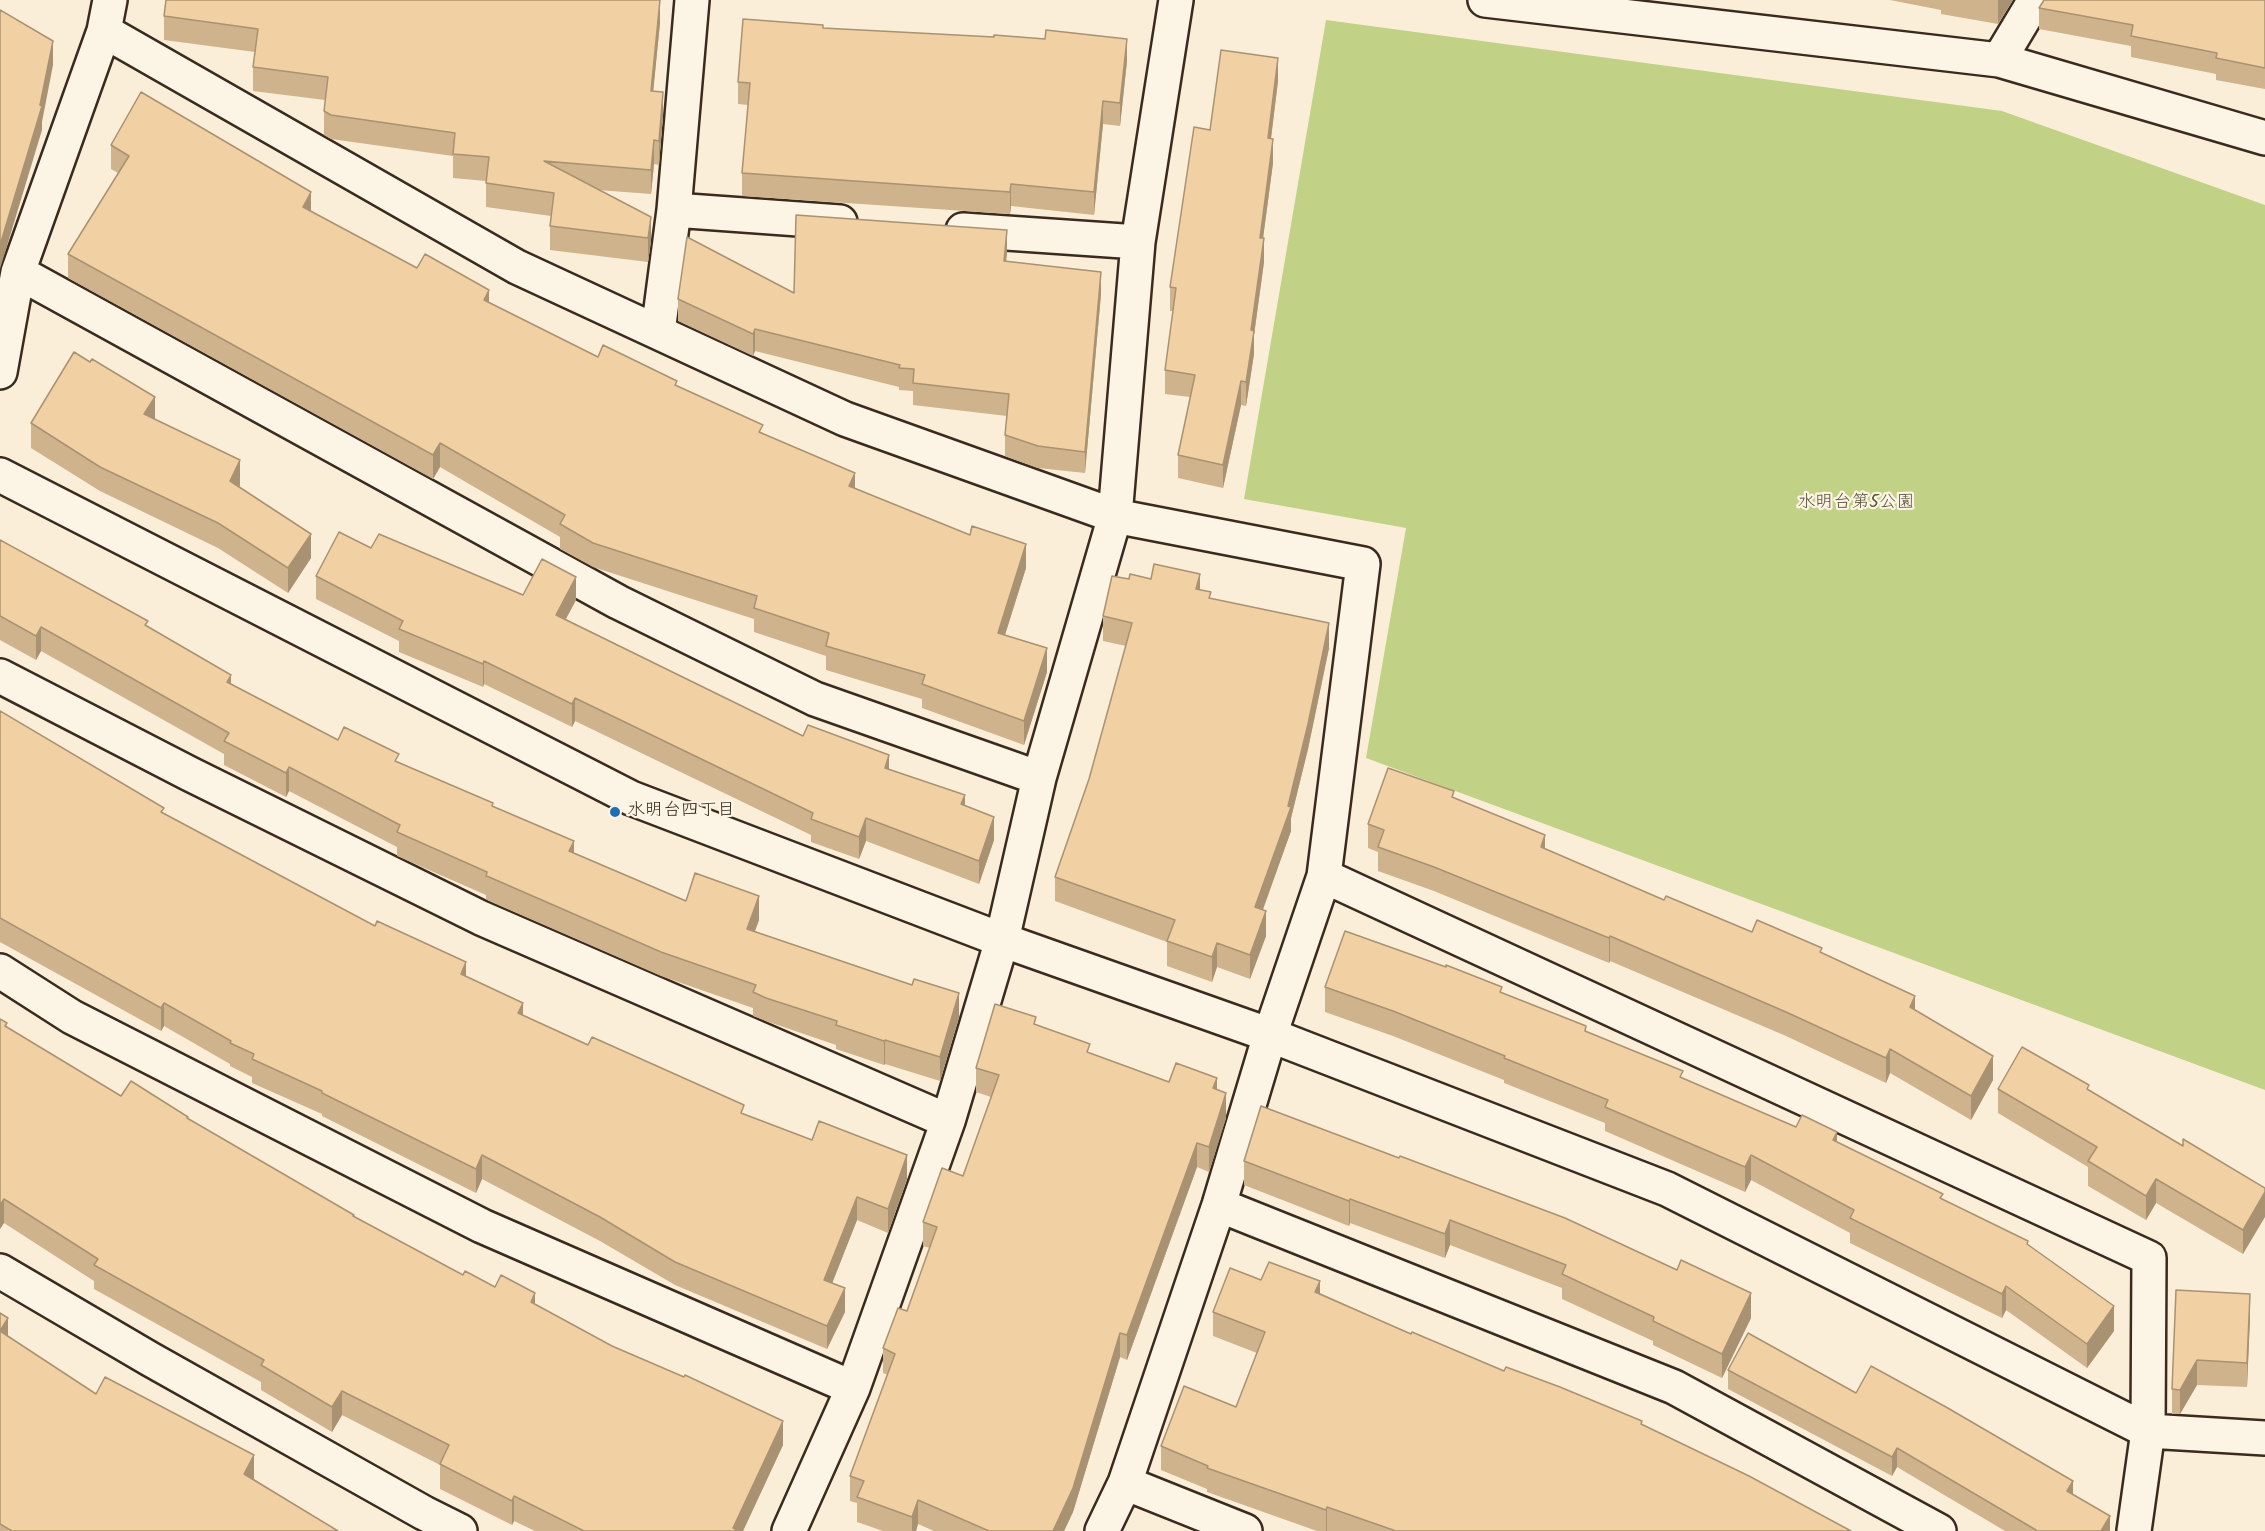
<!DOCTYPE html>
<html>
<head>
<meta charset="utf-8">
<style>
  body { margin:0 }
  canvas { display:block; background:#faeed8 }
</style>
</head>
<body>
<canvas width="2265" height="1531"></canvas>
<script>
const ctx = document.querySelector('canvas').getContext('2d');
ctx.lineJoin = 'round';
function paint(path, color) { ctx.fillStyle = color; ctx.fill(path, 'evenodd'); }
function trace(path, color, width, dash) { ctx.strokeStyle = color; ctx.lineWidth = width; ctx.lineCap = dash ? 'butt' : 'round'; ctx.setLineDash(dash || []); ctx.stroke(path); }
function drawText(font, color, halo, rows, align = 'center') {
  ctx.font = font + ' Kalam,"Klee One",sans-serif'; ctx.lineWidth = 4.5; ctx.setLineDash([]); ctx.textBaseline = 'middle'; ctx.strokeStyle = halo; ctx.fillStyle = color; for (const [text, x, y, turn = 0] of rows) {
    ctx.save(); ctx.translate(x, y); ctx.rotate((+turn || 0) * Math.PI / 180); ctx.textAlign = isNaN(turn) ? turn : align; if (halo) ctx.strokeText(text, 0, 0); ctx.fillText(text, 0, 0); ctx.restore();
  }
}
paint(new Path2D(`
  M 1326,20 L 2002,111 L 2265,205 L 2265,1090 L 1366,758 L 1406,528 L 1244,499 Z`), '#c1d286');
const street = new Path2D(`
  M 1485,0 L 1999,60 L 2265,138
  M 104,31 L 517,267 L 845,419 L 1115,516 L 1363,564 L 1324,876 L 1270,1035 L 1219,1205 L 1125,1483 L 1102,1531
  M 1999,60 L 2035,0
  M 674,210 L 840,222
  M 963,230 L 1138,242
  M 18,272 L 618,602 L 815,699 L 1039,778
  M 658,332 L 674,210 L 692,0
  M 0,372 L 18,272 L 104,31 L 110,0
  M 0,475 L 631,798 L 1002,940 L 1270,1035 L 1667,1189 L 2148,1431 L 2265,1438
  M 0,676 L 190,774 L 481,918 L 948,1121
  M 1324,876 L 2149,1258 L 2148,1431 L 2134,1531
  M 0,971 L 72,1017 L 482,1226 L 853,1388
  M 1219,1205 L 1674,1387 L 1939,1531
  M 0,1271 L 150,1359 L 424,1513 L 460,1531
  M 1125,1483 L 1245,1531
  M 789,1531 L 853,1388 L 948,1121 L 1002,940 L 1039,778 L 1115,516 L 1138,242 L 1176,0`);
trace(street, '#3b2a1e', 38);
trace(street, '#fcf5e5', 33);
paint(new Path2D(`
  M 1890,0 L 2013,0 L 1998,24 L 1941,14 L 1941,10 Z
  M 2265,0 L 2265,89 L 2216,80 L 2216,74 L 2131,57 L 2131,46 L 2039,29 L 2039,8 Z
  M 164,16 L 660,23 L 653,91 L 663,115 L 659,165 L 654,164 L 651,194 L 598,190 L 651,241 L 648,262 L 550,250 L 550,226 L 551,216 L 486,207 L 486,181 L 453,178 L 453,156 L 331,139 L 324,135 L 324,111 L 325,100 L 253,91 L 253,67 L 255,52 L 164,40 Z
  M 823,28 L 1127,61 L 1120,126 L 1103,124 L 1094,215 L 1011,206 L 1010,214 L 742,196 L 742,173 L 748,105 L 738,104 L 738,82 Z
  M 1278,81 L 1271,139 L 1273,163 L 1263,238 L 1264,262 L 1254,335 L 1254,354 L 1246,406 L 1241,405 L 1223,488 L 1178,478 L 1178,455 L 1190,397 L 1165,394 L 1165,370 L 1173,311 L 1170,311 L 1170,287 L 1210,130 Z
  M 111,145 L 311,211 L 417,268 L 489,302 L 598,357 L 677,386 L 763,433 L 855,488 L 1026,568 L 1005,635 L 1047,672 L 1024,745 L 922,708 L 922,699 L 826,670 L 826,656 L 754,632 L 754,619 L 593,567 L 560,549 L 560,537 L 440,467 L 433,479 L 68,278 L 68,254 L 118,173 L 111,169 Z
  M 1007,252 L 1006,261 L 1101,294 L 1085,473 L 1038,468 L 1005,456 L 1005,435 L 1007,416 L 913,405 L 913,391 L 899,390 L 899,387 L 755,351 L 753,356 L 678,321 L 678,299 L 794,293 Z
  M 155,420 L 240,485 L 239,487 L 311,558 L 288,593 L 218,548 L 100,491 L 31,448 L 31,423 Z
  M 0,540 L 148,626 L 231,685 L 338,740 L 399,762 L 493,806 L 574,853 L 686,901 L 759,920 L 755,931 L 959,1017 L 940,1081 L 885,1064 L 884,1065 L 836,1049 L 836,1045 L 766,1021 L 753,1016 L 753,1008 L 661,976 L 489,901 L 486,899 L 486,895 L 397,856 L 397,847 L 289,791 L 286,797 L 224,765 L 224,754 L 41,651 L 36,660 L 0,640 Z
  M 371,548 L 523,595 L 576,600 L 566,619 L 803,736 L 889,770 L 965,806 L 994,840 L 979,884 L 866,841 L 859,859 L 811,842 L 811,835 L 575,721 L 572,727 L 484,684 L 483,687 L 399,652 L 399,641 L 316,599 L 316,576 Z
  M 1129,579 L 1200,589 L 1211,599 L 1329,648 L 1308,749 L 1291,818 L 1291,831 L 1262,910 L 1266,936 L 1250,979 L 1217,967 L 1212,982 L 1167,966 L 1167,942 L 1055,901 L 1055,877 L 1089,779 L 1126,646 L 1103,641 L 1103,616 Z
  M 0,711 L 164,813 L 466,976 L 523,1015 L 744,1114 L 907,1179 L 888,1233 L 857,1220 L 832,1283 L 845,1312 L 827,1349 L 675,1285 L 600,1241 L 482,1179 L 476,1193 L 322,1116 L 322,1114 L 252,1083 L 252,1077 L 230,1066 L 230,1064 L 164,1026 L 161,1031 L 0,942 Z
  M 1454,798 L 1545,849 L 1664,900 L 1752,932 L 1822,953 L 1915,1010 L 1993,1080 L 1971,1120 L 1890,1073 L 1886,1083 L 1786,1036 L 1610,961 L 1609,963 L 1434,891 L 1378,871 L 1378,852 L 1368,848 L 1368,824 Z
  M 1446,967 L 1586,1032 L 1683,1078 L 1796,1127 L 1837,1142 L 2028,1245 L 2114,1331 L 2087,1368 L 2006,1310 L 2002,1318 L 1850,1243 L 1850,1233 L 1751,1180 L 1745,1192 L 1605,1131 L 1605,1123 L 1504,1083 L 1504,1080 L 1393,1036 L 1325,1012 L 1325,987 Z
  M 0,1019 L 7,1027 L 121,1096 L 188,1119 L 354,1217 L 463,1275 L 535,1305 L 783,1445 L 743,1531 L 535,1531 L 514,1521 L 512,1525 L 440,1489 L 440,1465 L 342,1415 L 332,1432 L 261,1390 L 261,1382 L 94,1289 L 94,1281 L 4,1223 L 0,1229 Z
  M 1036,1025 L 1090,1053 L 1169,1082 L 1217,1090 L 1226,1118 L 1209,1172 L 1197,1167 L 1127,1360 L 1120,1357 L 1073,1512 L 1064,1531 L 934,1531 L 918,1524 L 916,1531 L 883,1531 L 857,1522 L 857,1503 L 850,1501 L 850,1476 L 888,1375 L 883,1373 L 883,1348 L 907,1311 L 930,1248 L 923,1246 L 923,1222 L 963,1176 L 991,1097 L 976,1092 L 976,1068 Z
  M 1998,1089 L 2089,1090 L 2183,1146 L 2265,1188 L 2243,1254 L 2156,1203 L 2146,1220 L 2088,1186 L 2088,1167 L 1998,1113 Z
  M 1261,1106 L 1751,1318 L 1722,1378 L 1653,1345 L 1653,1341 L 1562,1299 L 1562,1288 L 1450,1245 L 1445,1258 L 1350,1223 L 1349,1226 L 1244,1185 L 1244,1161 Z
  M 1261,1280 L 1320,1293 L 1411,1334 L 1642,1424 L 1851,1531 L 1317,1531 L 1207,1492 L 1207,1489 L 1161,1470 L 1161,1446 L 1236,1407 L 1257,1353 L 1213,1336 L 1213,1312 Z
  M 2176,1290 L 2250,1318 L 2247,1387 L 2197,1385 L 2180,1414 L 2172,1414 L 2172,1389 Z
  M 0,1313 L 8,1337 L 96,1394 L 254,1479 L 338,1531 L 0,1531 Z
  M 1728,1370 L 1856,1393 L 2073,1494 L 2110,1531 L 2005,1531 L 1897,1467 L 1892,1476 L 1728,1389 Z`), '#cfb38c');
paint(new Path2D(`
  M 660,0 L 660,23 L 651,114 L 651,91 Z
  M 1998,0 L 2013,0 L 1998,24 Z
  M 1127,39 L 1127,61 L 1120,126 L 1120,103 Z
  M 53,41 L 53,65 L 42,122 L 42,130 L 0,269 L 0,245 L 40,105 Z
  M 1278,58 L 1278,81 L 1268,162 L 1268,138 Z
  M 663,92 L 663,115 L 659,165 L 659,141 Z
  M 1103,101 L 1103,124 L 1094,215 L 1094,192 Z
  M 1273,139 L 1273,163 L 1260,261 L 1260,238 Z
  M 654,140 L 654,164 L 651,194 L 651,170 Z
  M 1011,184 L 1011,206 L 1010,214 L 1010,192 Z
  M 311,192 L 311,216 L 303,207 Z
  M 651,217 L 651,241 L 648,262 L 648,238 Z
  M 1007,230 L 1007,252 L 1004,283 L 1004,261 Z
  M 1264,238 L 1264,262 L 1254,335 L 1254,354 L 1246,406 L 1246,382 L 1251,330 Z
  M 1101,272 L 1101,294 L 1085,473 L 1085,452 Z
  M 489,290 L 489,314 L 484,300 Z
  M 755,329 L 755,351 L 753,356 L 753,334 Z
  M 1241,381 L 1241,405 L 1223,488 L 1223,465 Z
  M 155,397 L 155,421 L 144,414 Z
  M 440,443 L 440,467 L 433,479 L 433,455 Z
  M 240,460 L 240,485 L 230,506 L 230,481 Z
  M 855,473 L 855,497 L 849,486 Z
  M 311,534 L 311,558 L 288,593 L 288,568 Z
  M 1026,544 L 1026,568 L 998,657 L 998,633 Z
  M 1200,574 L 1200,598 L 1196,589 Z
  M 576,577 L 576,600 L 556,637 L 556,615 Z
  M 1329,623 L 1329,648 L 1308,749 L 1291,818 L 1291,831 L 1255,932 L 1255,907 L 1288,806 Z
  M 41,627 L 41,651 L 36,660 L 36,636 Z
  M 1047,648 L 1047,672 L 1024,745 L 1024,721 Z
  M 484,661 L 484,684 L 483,687 L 483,664 Z
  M 231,675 L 231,699 L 227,682 Z
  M 575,698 L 575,721 L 572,727 L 572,704 Z
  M 889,755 L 889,778 L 885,768 Z
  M 289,767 L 289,791 L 286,797 L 286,773 Z
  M 965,795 L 965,818 L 961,804 Z
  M 994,817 L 994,840 L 979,884 L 979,861 Z
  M 866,818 L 866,841 L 859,859 L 859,837 Z
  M 1545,835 L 1545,859 L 1541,847 Z
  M 574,841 L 574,865 L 569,851 Z
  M 759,896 L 759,920 L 747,952 L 747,929 Z
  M 1266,911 L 1266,936 L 1250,979 L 1250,955 Z
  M 1610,936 L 1610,961 L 1609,963 L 1609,938 Z
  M 1217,943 L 1217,967 L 1212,982 L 1212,957 Z
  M 466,962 L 466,986 L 461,974 Z
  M 959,993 L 959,1017 L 940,1081 L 940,1057 Z
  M 1915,996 L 1915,1020 L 1910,1007 Z
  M 164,1003 L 164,1026 L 161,1031 L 161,1008 Z
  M 523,1003 L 523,1027 L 518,1013 Z
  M 885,1040 L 885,1064 L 884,1065 L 884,1041 Z
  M 1890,1049 L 1890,1073 L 1886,1083 L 1886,1058 Z
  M 1993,1056 L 1993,1080 L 1971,1120 L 1971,1096 Z
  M 1217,1078 L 1217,1102 L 1213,1088 Z
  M 1226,1093 L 1226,1118 L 1209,1172 L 1209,1147 Z
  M 1837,1132 L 1837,1156 L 1833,1140 Z
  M 1197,1143 L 1197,1167 L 1127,1360 L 1127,1335 Z
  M 482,1155 L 482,1179 L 476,1193 L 476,1169 Z
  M 907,1155 L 907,1179 L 888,1233 L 888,1209 Z
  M 1751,1155 L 1751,1180 L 1745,1192 L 1745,1167 Z
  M 2156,1179 L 2156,1203 L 2146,1220 L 2146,1196 Z
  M 2265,1192 L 2265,1217 L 2243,1254 L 2243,1230 Z
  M 857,1197 L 857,1220 L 824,1304 L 824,1280 Z
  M 4,1199 L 4,1223 L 0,1229 L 0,1205 Z
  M 1350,1199 L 1350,1223 L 1349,1226 L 1349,1201 Z
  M 1450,1220 L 1450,1245 L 1445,1258 L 1445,1234 Z
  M 1320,1281 L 1320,1305 L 1315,1292 Z
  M 2006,1286 L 2006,1310 L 2002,1318 L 2002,1294 Z
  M 845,1288 L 845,1312 L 827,1349 L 827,1326 Z
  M 535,1293 L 535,1318 L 531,1302 Z
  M 1751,1293 L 1751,1318 L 1722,1378 L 1722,1354 Z
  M 2250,1294 L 2250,1318 L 2247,1387 L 2247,1363 Z
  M 2114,1306 L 2114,1331 L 2087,1368 L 2087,1344 Z
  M 8,1318 L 8,1342 L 0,1331 Z
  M 1120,1333 L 1120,1357 L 1073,1512 L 1064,1531 L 1053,1531 Z
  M 2197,1360 L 2197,1385 L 2180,1414 L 2180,1390 Z
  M 342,1391 L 342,1415 L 332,1432 L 332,1407 Z
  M 783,1421 L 783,1445 L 743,1531 L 733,1531 L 733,1528 Z
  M 1897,1448 L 1897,1467 L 1892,1476 L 1892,1457 Z
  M 254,1455 L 254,1479 L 244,1498 L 244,1474 Z
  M 2073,1481 L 2073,1500 L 2067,1491 Z
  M 514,1496 L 514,1521 L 512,1525 L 512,1501 Z
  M 918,1500 L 918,1524 L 916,1531 L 912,1531 L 912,1517 Z
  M 1327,1507 L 1327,1531 L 1326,1531 L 1326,1510 Z
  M 2110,1516 L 2110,1531 L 2101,1531 Z`), '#a99272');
const building = new Path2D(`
  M 166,0 L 660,0 L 651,91 L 663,92 L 659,141 L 654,140 L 651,170 L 544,161 L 651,217 L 648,238 L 550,226 L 554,193 L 486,183 L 489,157 L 453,154 L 455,133 L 331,115 L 324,111 L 328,77 L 253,67 L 258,29 L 164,16 Z
  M 2044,0 L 2265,0 L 2265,68 L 2216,58 L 2217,53 L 2131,36 L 2133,25 L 2039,8 Z
  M 0,10 L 53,41 L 40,105 L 42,106 L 0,245 Z
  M 743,19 L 823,25 L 823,28 L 994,37 L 994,35 L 1045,39 L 1046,30 L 1127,39 L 1120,103 L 1103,101 L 1094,192 L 1011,184 L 1010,192 L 742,173 L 750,83 L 738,82 Z
  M 1221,50 L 1278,58 L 1268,138 L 1273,139 L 1260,238 L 1264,238 L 1251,330 L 1254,331 L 1246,382 L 1241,381 L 1223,465 L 1178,455 L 1195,375 L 1165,370 L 1176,288 L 1170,287 L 1194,127 L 1210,130 Z
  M 141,92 L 311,192 L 303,207 L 417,268 L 425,254 L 489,290 L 484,300 L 598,357 L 603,345 L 677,381 L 675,385 L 763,425 L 759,432 L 855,473 L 849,486 L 970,535 L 972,526 L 1026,544 L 998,633 L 1047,648 L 1024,721 L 922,684 L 925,675 L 826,646 L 829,633 L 754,608 L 757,596 L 593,543 L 560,524 L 565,515 L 440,443 L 433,455 L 68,254 L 129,156 L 111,145 Z
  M 796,215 L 1007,230 L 1004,261 L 1101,272 L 1085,452 L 1038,446 L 1005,435 L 1009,394 L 913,383 L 914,369 L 899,368 L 900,365 L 755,329 L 753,334 L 678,299 L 687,237 L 794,293 Z
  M 74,352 L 90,362 L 92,359 L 155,397 L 144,414 L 240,460 L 230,481 L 311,534 L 288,568 L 218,523 L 100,467 L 31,423 Z
  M 339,532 L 371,548 L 379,534 L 523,595 L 542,559 L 576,577 L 556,615 L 803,736 L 808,725 L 889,755 L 885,768 L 965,795 L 961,804 L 994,817 L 979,861 L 866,818 L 859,837 L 811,819 L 813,813 L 575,698 L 572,704 L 484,661 L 483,664 L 399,629 L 403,621 L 316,576 Z
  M 0,540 L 148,621 L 145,625 L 231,675 L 227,682 L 338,740 L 344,727 L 399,754 L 395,761 L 493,803 L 492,806 L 574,841 L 569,851 L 686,901 L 695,873 L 759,896 L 747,929 L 912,985 L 914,979 L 959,993 L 940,1057 L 885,1040 L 884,1041 L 836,1025 L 837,1021 L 766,998 L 753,992 L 756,985 L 661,952 L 489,877 L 486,876 L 487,872 L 397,832 L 400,825 L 289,767 L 286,773 L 224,741 L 229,733 L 41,627 L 36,636 L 0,616 Z
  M 1154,564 L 1200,574 L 1196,589 L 1211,592 L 1209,598 L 1329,623 L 1308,724 L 1288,806 L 1291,807 L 1255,907 L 1266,911 L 1250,955 L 1217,943 L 1212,957 L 1167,941 L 1175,920 L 1055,877 L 1089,779 L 1132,623 L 1103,616 L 1112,576 L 1129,579 L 1130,574 L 1151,579 Z
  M 0,711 L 164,808 L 161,812 L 375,926 L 377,921 L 466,962 L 461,974 L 523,1003 L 518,1013 L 588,1045 L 592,1037 L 744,1105 L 741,1113 L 812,1140 L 819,1121 L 907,1155 L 888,1209 L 857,1197 L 824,1280 L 845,1288 L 827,1326 L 675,1262 L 600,1217 L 482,1155 L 476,1169 L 322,1093 L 322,1091 L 252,1059 L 254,1054 L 230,1043 L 231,1041 L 164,1003 L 161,1008 L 0,918 Z
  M 1388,768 L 1454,791 L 1452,797 L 1545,835 L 1541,847 L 1664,900 L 1666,896 L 1752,932 L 1757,920 L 1822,948 L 1820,952 L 1915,996 L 1910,1007 L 1993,1056 L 1971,1096 L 1890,1049 L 1886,1058 L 1786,1012 L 1610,936 L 1609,938 L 1434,867 L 1378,847 L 1384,830 L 1368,824 Z
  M 1345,931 L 1446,967 L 1446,965 L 1502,987 L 1500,992 L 1586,1026 L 1585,1031 L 1683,1071 L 1680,1077 L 1796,1127 L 1802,1115 L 1837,1132 L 1833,1140 L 1943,1194 L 1940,1198 L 2028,1241 L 2027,1244 L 2114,1306 L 2087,1344 L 2006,1286 L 2002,1294 L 1850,1218 L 1854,1210 L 1751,1155 L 1745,1167 L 1605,1107 L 1608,1100 L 1504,1058 L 1505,1056 L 1393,1011 L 1325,987 Z
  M 995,1004 L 1036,1017 L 1034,1024 L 1090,1044 L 1087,1052 L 1169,1082 L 1176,1063 L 1217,1078 L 1213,1088 L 1226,1093 L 1209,1147 L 1197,1143 L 1127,1335 L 1120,1333 L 1073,1488 L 1053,1531 L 989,1531 L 918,1500 L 912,1517 L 857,1497 L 864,1481 L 850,1476 L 895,1354 L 883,1348 L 898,1308 L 907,1311 L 937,1227 L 923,1222 L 942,1168 L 963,1176 L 999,1075 L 976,1068 Z
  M 0,1019 L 7,1023 L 5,1026 L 121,1096 L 131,1081 L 188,1117 L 187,1118 L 354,1215 L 353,1216 L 463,1275 L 465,1271 L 495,1287 L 501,1275 L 535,1293 L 531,1302 L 612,1346 L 684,1377 L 685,1375 L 783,1421 L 733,1528 L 739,1531 L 584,1531 L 514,1496 L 512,1501 L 440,1464 L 449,1445 L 342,1391 L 332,1407 L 261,1365 L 264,1360 L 94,1265 L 98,1259 L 4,1199 L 0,1205 Z
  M 2022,1047 L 2089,1085 L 2087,1089 L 2183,1146 L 2183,1139 L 2265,1188 L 2265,1192 L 2243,1230 L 2156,1179 L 2146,1196 L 2088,1161 L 2097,1147 L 1998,1089 Z
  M 1261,1106 L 1399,1158 L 1400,1156 L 1565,1218 L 1677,1270 L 1681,1260 L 1751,1293 L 1722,1354 L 1653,1321 L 1654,1317 L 1562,1274 L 1566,1265 L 1450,1220 L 1445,1234 L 1350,1199 L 1349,1201 L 1244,1161 Z
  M 1269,1262 L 1320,1281 L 1315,1292 L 1411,1334 L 1412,1332 L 1504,1371 L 1506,1367 L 1560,1387 L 1642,1421 L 1641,1424 L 1749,1476 L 1851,1531 L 1396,1531 L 1327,1507 L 1326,1510 L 1207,1468 L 1208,1466 L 1161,1446 L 1184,1386 L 1236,1407 L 1265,1332 L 1213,1312 L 1230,1268 L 1261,1280 Z
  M 2176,1290 L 2250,1294 L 2247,1363 L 2197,1360 L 2180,1390 L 2172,1389 Z
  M 0,1313 L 8,1318 L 0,1331 Z
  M 0,1331 L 96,1394 L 105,1377 L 254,1455 L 244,1474 L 338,1531 L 12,1531 L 0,1524 Z
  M 1748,1333 L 1856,1393 L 1871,1366 L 1946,1407 L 2073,1481 L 2067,1491 L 2110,1516 L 2101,1531 L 2036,1531 L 2036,1530 L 1897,1448 L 1892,1457 L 1728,1370 Z`);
paint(building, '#f1d0a3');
trace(building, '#a99272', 1.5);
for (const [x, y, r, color] of [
  [615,812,6,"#1f6fb2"]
]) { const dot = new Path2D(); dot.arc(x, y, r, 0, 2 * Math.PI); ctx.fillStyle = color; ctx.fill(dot); trace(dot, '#fcf5e5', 2); }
drawText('18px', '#5c5438', '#fcf5e5', [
  ["水明台第5公園",1856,504]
]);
drawText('18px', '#3b2a1e', '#fcf5e5', [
  ["水明台四丁目",627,812]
], 'left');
</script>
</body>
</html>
